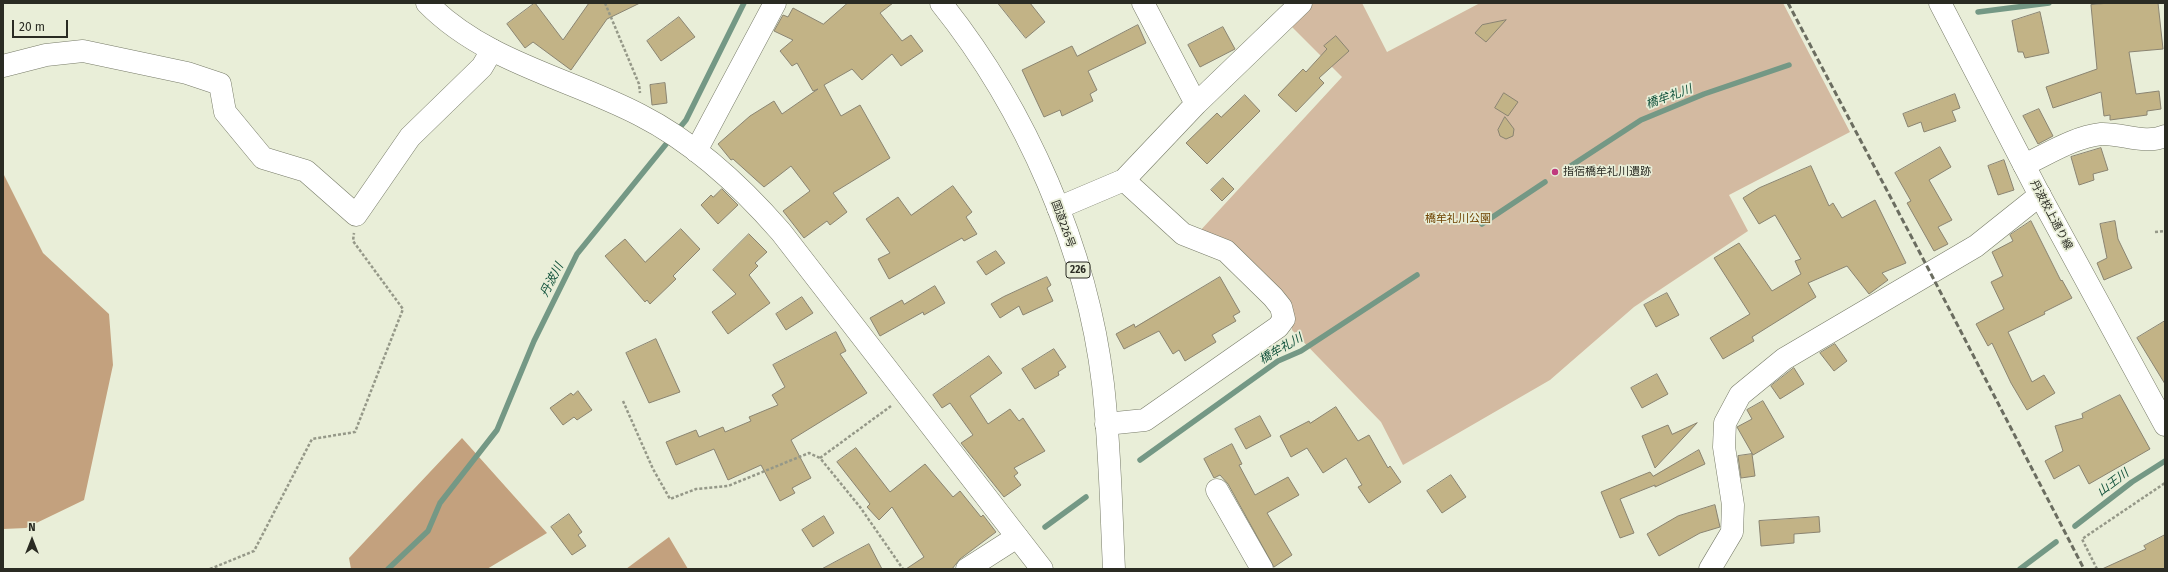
<!DOCTYPE html>
<html>
<head>
<meta charset="utf-8">
<style>
  body { margin:0 }
  #map { position:relative; width:2168px; height:572px; overflow:hidden; background:#e9eed8; font-family:"Fira Sans",sans-serif }
  canvas { display:block }
  .frame { position:absolute; inset:0; border:4px solid #2a2b23; pointer-events:none }
  .north { position:absolute; left:12px; top:520px; width:40px; height:40px; -webkit-text-stroke:3px #e9eed8; paint-order:stroke; rotate:0deg; font-size:11px; font-weight:700; line-height:16px; text-align:center; color:#2a2b23 }
  .north::after { content:''; display:block; margin:auto; width:14px; height:18px; background:#2a2b23; clip-path:polygon(50% 0,100% 100%,50% 72%,0 100%) }
  .scale { position:absolute; left:12px; top:20px; width:56px; height:18px; box-sizing:border-box; border:2px solid #2a2b23; border-top:0; padding-left:5px; font-size:12px; line-height:14px; white-space:nowrap; color:#2a2b23; -webkit-text-stroke:3px #e9eed8; paint-order:stroke }
</style>
</head>
<body>
<div id="map">
<canvas width="2168" height="572"></canvas>
<div class="frame"></div>
<div class="north">N</div>
<div class="scale">20 m</div>
</div>
<script>
const ctx = document.querySelector('canvas').getContext('2d');
ctx.lineJoin = 'round';
function paint(path, color) { ctx.fillStyle = color; ctx.fill(path, 'evenodd'); }
function trace(path, color, width, dash) { ctx.strokeStyle = color; ctx.lineWidth = width; ctx.lineCap = dash ? 'butt' : 'round'; ctx.setLineDash(dash || []); ctx.stroke(path); }
function drawText(font, color, halo, rows, align = 'center') {
  ctx.font = font + ' "Fira Sans","Noto Sans JP",sans-serif'; ctx.lineWidth = 3.5; ctx.setLineDash([]); ctx.textBaseline = 'middle'; ctx.strokeStyle = halo; ctx.fillStyle = color; for (const [text, x, y, turn = 0] of rows) {
    ctx.save(); ctx.translate(x, y); ctx.rotate((+turn || 0) * Math.PI / 180); ctx.textAlign = isNaN(turn) ? turn : align; if (halo) ctx.strokeText(text, 0, 0); ctx.fillText(text, 0, 0); ctx.restore();
  }
}
paint(new Path2D(`
  M 1314,3 L 1362,3 L 1387,52 L 1480,3 L 1783,3 L 1850,132 L 1729,195 L 1748,231 L 1634,307 L 1550,380 L 1403,465 L 1381,422 L 1292,330 L 1291,305 L 1199,232 L 1342,77 L 1289,24 Z`), '#d3baa1');
paint(new Path2D(`
  M 3,173 L 43,253 L 109,314 L 113,365 L 84,500 L 26,528 L 3,529 Z
  M 462,438 L 547,533 L 487,569 L 351,569 L 349,558 Z
  M 669,537 L 688,569 L 626,569 Z`), '#c3a17e');
trace(new Path2D(`
  M 1978,12 L 2049,3
  M 677,131 L 686,120 L 744,3
  M 1566,169 L 1641,120 L 1704,94 L 1789,65
  M 1482,224 L 1545,182
  M 1140,460 L 1278,361 L 1301,351 L 1417,275
  M 2075,526 L 2132,482 L 2165,461
  M 1045,527 L 1086,497
  M 388,569 L 428,531 L 440,503 L 497,430 L 534,341 L 577,254 L 671,138
  M 2020,569 L 2056,542`), '#749885', 5.5);
const building = new Path2D(`
  M 535,3 L 563,40 L 589,3 L 640,3 L 607,19 L 571,70 L 533,42 L 525,48 L 507,24 Z
  M 848,3 L 893,3 L 880,13 L 902,41 L 911,35 L 923,51 L 901,66 L 892,54 L 862,80 L 852,69 L 824,85 L 841,116 L 860,105 L 890,158 L 833,193 L 847,212 L 830,225 L 827,221 L 804,238 L 783,211 L 810,191 L 791,166 L 764,187 L 733,159 L 731,160 L 718,144 L 750,116 L 774,101 L 782,114 L 818,89 L 813,91 L 797,63 L 792,66 L 780,51 L 793,40 L 774,31 L 783,15 L 788,17 L 793,8 L 823,24 Z
  M 998,3 L 1030,3 L 1045,22 L 1026,38 Z
  M 2110,3 L 2158,3 L 2163,49 L 2129,52 L 2136,94 L 2159,91 L 2161,109 L 2147,111 L 2147,115 L 2110,120 L 2110,115 L 2104,116 L 2101,92 L 2053,108 L 2046,87 L 2097,69 L 2091,5 Z
  M 2040,12 L 2049,53 L 2025,58 L 2023,52 L 2018,52 L 2012,21 Z
  M 679,17 L 695,37 L 661,61 L 647,41 Z
  M 1506,20 L 1486,42 L 1475,33 L 1482,25 Z
  M 1138,25 L 1146,43 L 1088,71 L 1097,90 L 1090,94 L 1093,101 L 1062,116 L 1060,110 L 1044,117 L 1022,70 L 1072,46 L 1077,56 Z
  M 1223,27 L 1235,49 L 1200,67 L 1188,45 Z
  M 1336,36 L 1349,51 L 1319,78 L 1324,83 L 1296,112 L 1278,95 L 1303,69 L 1306,72 L 1327,49 L 1324,46 Z
  M 665,83 L 667,103 L 652,105 L 650,85 Z
  M 1504,93 L 1518,102 L 1508,116 L 1495,108 Z
  M 1955,94 L 1960,108 L 1952,111 L 1956,121 L 1924,132 L 1921,122 L 1908,127 L 1903,114 Z
  M 1245,95 L 1260,111 L 1207,164 L 1186,143 L 1217,113 L 1221,117 Z
  M 2039,109 L 2053,136 L 2038,144 L 2023,116 Z
  M 1505,117 L 1514,129 L 1513,136 L 1506,139 L 1500,136 L 1498,130 Z
  M 1940,147 L 1951,167 L 1929,180 L 1952,220 L 1938,227 L 1948,244 L 1934,251 L 1907,203 L 1911,201 L 1895,173 Z
  M 2101,148 L 2108,170 L 2093,174 L 2094,180 L 2079,185 L 2071,157 Z
  M 2004,160 L 2014,190 L 1998,195 L 1988,166 Z
  M 1811,166 L 1829,206 L 1833,203 L 1842,218 L 1875,200 L 1906,263 L 1882,273 L 1888,280 L 1869,294 L 1847,266 L 1808,283 L 1816,297 L 1752,337 L 1754,341 L 1723,359 L 1710,338 L 1750,314 L 1714,258 L 1739,243 L 1772,291 L 1801,274 L 1795,261 L 1801,259 L 1775,215 L 1759,224 L 1743,198 L 1759,188 Z
  M 1223,178 L 1234,189 L 1222,201 L 1211,190 Z
  M 953,186 L 972,212 L 966,217 L 977,234 L 964,241 L 962,238 L 889,279 L 878,259 L 890,253 L 866,219 L 898,197 L 911,215 Z
  M 722,189 L 738,205 L 718,224 L 701,205 L 711,195 L 713,197 Z
  M 2031,221 L 2061,281 L 2062,280 L 2072,298 L 2044,312 L 2045,314 L 2008,332 L 2032,382 L 2044,375 L 2055,393 L 2027,410 L 2011,383 L 1992,343 L 1988,346 L 1976,324 L 2004,309 L 1991,282 L 2003,276 L 1992,252 L 2013,241 L 2010,235 Z
  M 2115,221 L 2118,239 L 2132,268 L 2104,280 L 2097,263 L 2107,258 L 2100,224 Z
  M 681,229 L 700,249 L 673,276 L 676,279 L 650,304 L 647,300 L 645,302 L 605,256 L 625,239 L 645,262 Z
  M 749,234 L 767,252 L 755,263 L 758,266 L 749,275 L 770,303 L 728,334 L 712,312 L 736,294 L 713,270 Z
  M 996,251 L 1005,263 L 986,275 L 977,262 Z
  M 1047,277 L 1051,285 L 1047,288 L 1053,301 L 1023,315 L 1019,306 L 1000,318 L 991,304 L 1003,297 Z
  M 1220,277 L 1240,312 L 1233,316 L 1236,321 L 1212,335 L 1216,342 L 1185,361 L 1179,350 L 1173,354 L 1159,331 L 1124,349 L 1116,334 L 1134,324 L 1135,327 Z
  M 935,286 L 945,303 L 924,315 L 923,312 L 880,336 L 870,318 L 902,300 L 904,304 Z
  M 1667,293 L 1679,315 L 1656,327 L 1644,305 Z
  M 802,297 L 813,313 L 786,330 L 776,314 Z
  M 2165,321 L 2165,384 L 2137,338 Z
  M 836,332 L 846,351 L 840,354 L 867,393 L 791,440 L 811,478 L 792,488 L 795,493 L 780,501 L 761,465 L 728,480 L 714,449 L 676,465 L 666,442 L 696,430 L 699,437 L 723,427 L 725,432 L 751,421 L 749,417 L 778,405 L 772,395 L 785,387 L 773,365 Z
  M 656,339 L 680,392 L 649,403 L 626,353 Z
  M 1835,344 L 1847,361 L 1834,371 L 1820,353 Z
  M 1054,349 L 1066,367 L 1058,372 L 1059,375 L 1035,389 L 1022,369 Z
  M 989,356 L 1002,373 L 970,396 L 988,424 L 1010,409 L 1019,421 L 1023,418 L 1045,451 L 1014,468 L 1018,473 L 1014,476 L 1021,485 L 1004,497 L 961,443 L 973,435 L 950,403 L 942,408 L 933,395 Z
  M 1794,368 L 1804,384 L 1780,399 L 1771,386 Z
  M 1657,374 L 1668,394 L 1642,408 L 1631,388 Z
  M 578,391 L 592,410 L 577,420 L 574,417 L 563,425 L 550,408 L 571,393 L 573,395 Z
  M 2120,395 L 2150,449 L 2089,484 L 2079,465 L 2054,479 L 2045,461 L 2063,451 L 2055,426 L 2083,418 L 2082,414 Z
  M 1763,401 L 1784,437 L 1753,455 L 1737,427 L 1752,419 L 1747,410 Z
  M 1336,407 L 1358,441 L 1369,435 L 1388,468 L 1390,466 L 1401,482 L 1369,503 L 1358,487 L 1362,485 L 1346,458 L 1323,473 L 1307,448 L 1291,457 L 1280,436 L 1309,421 L 1310,423 Z
  M 1260,416 L 1271,436 L 1246,449 L 1235,429 Z
  M 1697,423 L 1655,468 L 1642,436 L 1668,425 L 1672,434 Z
  M 1232,444 L 1242,464 L 1239,465 L 1255,495 L 1288,477 L 1299,495 L 1267,513 L 1292,555 L 1274,567 L 1228,484 L 1220,475 L 1214,478 L 1204,459 Z
  M 856,448 L 890,492 L 925,464 L 953,497 L 960,491 L 981,517 L 983,515 L 996,532 L 960,559 L 952,569 L 906,569 L 924,557 L 892,507 L 879,520 L 867,507 L 870,504 L 837,462 Z
  M 1699,450 L 1705,464 L 1655,487 L 1655,485 L 1620,499 L 1634,533 L 1620,538 L 1601,492 L 1650,472 L 1653,476 Z
  M 1752,454 L 1755,476 L 1741,478 L 1738,456 Z
  M 1451,475 L 1466,497 L 1442,513 L 1427,491 Z
  M 1715,505 L 1720,527 L 1700,533 L 1659,556 L 1647,534 L 1678,516 Z
  M 569,514 L 582,532 L 578,535 L 586,546 L 572,555 L 551,527 Z
  M 824,516 L 834,533 L 813,547 L 802,530 Z
  M 1819,517 L 1820,532 L 1794,534 L 1794,543 L 1761,546 L 1759,521 Z
  M 2165,535 L 2165,569 L 2102,569 L 2146,549 L 2144,546 Z
  M 869,544 L 882,569 L 822,569 Z`);
paint(building, '#c2b386');
trace(building, '#8a8471', 1);
const minor = new Path2D(`
  M 1143,3 L 1196,104
  M 3,66 L 46,55 L 83,51 L 187,73 L 220,84 L 225,112 L 263,158 L 306,171 L 356,215 L 410,137 L 482,67 L 492,50
  M 696,151 L 775,3
  M 2024,165 C 2048,154 2074,137 2101,134 C 2122,133 2145,145 2165,136
  M 1058,208 L 1124,180 L 1196,104 L 1301,3
  M 1106,424 L 1145,420 L 1278,327 L 1284,319 L 1281,307 L 1273,297 L 1226,251 L 1183,234 L 1124,180
  M 1217,490 L 1262,569
  M 967,569 L 1017,537
  M 1710,569 L 1732,532 L 1733,505 L 1724,447 L 1725,423 L 1740,395 L 1784,359 L 1976,246 L 2040,195`);
const tertiary = new Path2D(`
  M 427,3 C 485,62 569,78 640,115 C 695,143 741,186 781,232 L 1042,569
  M 1940,3 L 2037,190 L 2165,425`);
const trunk = new Path2D(`
  M 941,3 C 1026,109 1087,249 1103,384 C 1110,445 1111,507 1114,569`);
trace(minor, '#777b68', 23);
trace(tertiary, '#777b68', 23);
trace(trunk, '#777b68', 23);
trace(new Path2D(`
  M 605,3 L 639,84 L 640,93
  M 2155,232 L 2165,231
  M 623,401 L 653,469 L 670,499 L 696,489 L 728,486 L 809,453 L 820,458
  M 891,406 L 820,458 L 860,507 L 903,569
  M 210,569 L 254,551 L 312,439 L 355,432 L 403,309 L 353,241 L 354,233
  M 2097,569 L 2082,539 L 2165,483`), '#959888', 2.5, [3, 2]);
trace(minor, '#fff', 22);
trace(tertiary, '#fff', 22);
trace(trunk, '#fff', 22);
trace(new Path2D(`
  M 1788,3 L 1930,272 L 2084,569`), '#6b6d60', 3, [6, 3]);
for (const [x, y, r, color] of [
  [1555,172,4,"#c03b7e"]
]) { const dot = new Path2D(); dot.arc(x, y, r, 0, 2 * Math.PI); ctx.fillStyle = color; ctx.fill(dot); trace(dot, '#e9eed8', 1.5); }
for (const [x, y, w] of [
  [1078,270,24]
]) { const box = new Path2D(); box.roundRect(x - w / 2, y - 8, w, 16, 3); ctx.fillStyle = '#e9eed8'; ctx.fill(box); trace(box, '#2a2b23', 1); }
drawText('bold 10px', '#2a2b23', null, [
  ["226",1078,270]
]);
drawText('11px', '#2a2b23', '#e9eed8', [
  ["指宿橋牟礼川遺跡",1563,172]
], 'left');
drawText('11px', '#2a2b23', '#e9eed8', [
  ["丹波校上通り線",2051,215,62],
  ["国道226号",1063,224,70]
]);
drawText('11px', '#6e4200', '#e9eed8', [
  ["橋牟礼川公園",1458,219]
]);
drawText('italic 12px', '#12533c', '#e9eed8', [
  ["橋牟礼川",1669,97,-20],
  ["丹波川",552,280,-63],
  ["橋牟礼川",1281,349,-30],
  ["山王川",2113,483,-37]
]);
</script>
</body>
</html>
